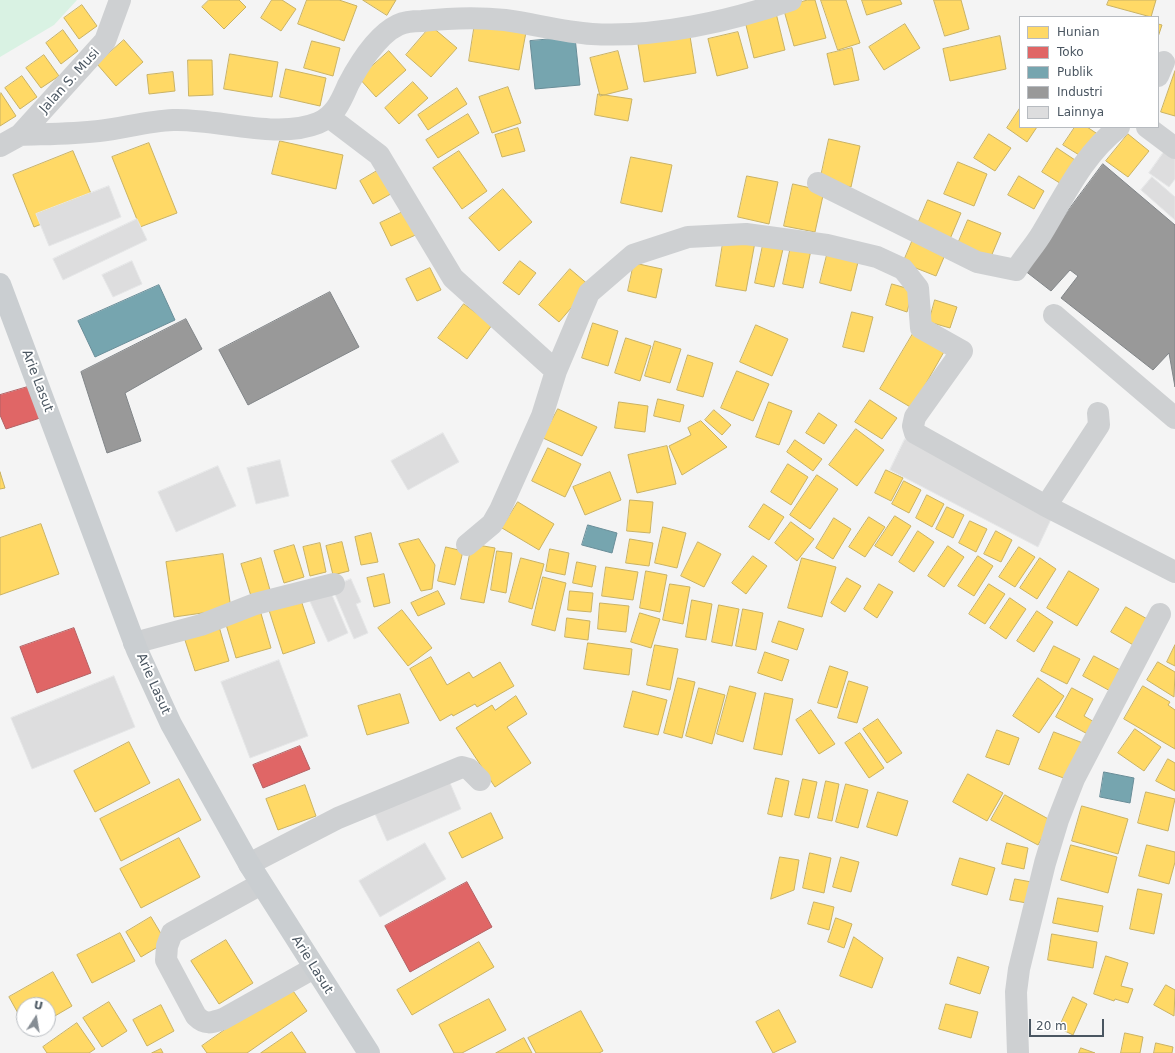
<!DOCTYPE html>
<html>
<head>
<meta charset="utf-8">
<style>
  body { margin:0 }
  #map { position:relative; width:1175px; height:1053px; overflow:hidden; background:#f4f4f4; font-family:"DejaVu Sans",sans-serif }
  canvas { display:block }
  .legend { position:absolute; left:1019px; top:16px; width:140px; height:112px; box-sizing:border-box; background:#fff; border:1px solid #b7bbc0; margin:0; padding:5px 7px; list-style:none; font-size:12px; color:#4a5661 }
  .legend li { display:flex; align-items:center; gap:8px; height:20px }
  .legend b { width:20px; border:1px solid #b7bbc0 }
  .north { position:absolute; left:16px; top:997px; width:40px; height:40px; box-sizing:border-box; background:#fff; border:1px solid #b7bbc0; border-radius:50%; rotate:12deg; font-size:11px; font-weight:700; line-height:16px; text-align:center; color:#4a5661 }
  .north::after { content:''; display:block; margin:auto; width:14px; height:18px; background:#868d94; clip-path:polygon(50% 0,100% 100%,50% 72%,0 100%) }
  .scale { position:absolute; left:1029px; top:1019px; width:75px; height:18px; box-sizing:border-box; border:2px solid #4a5661; border-top:0; padding-left:5px; font-size:12px; line-height:14px; white-space:nowrap; color:#4a5661; -webkit-text-stroke:3px #fff; paint-order:stroke }
</style>
</head>
<body>
<div id="map">
<canvas width="1175" height="1053"></canvas>
<ul class="legend">
<li><b style="height:11px;background:#ffd966"></b>Hunian</li>
<li><b style="height:11px;background:#e06666"></b>Toko</li>
<li><b style="height:11px;background:#76a5af"></b>Publik</li>
<li><b style="height:11px;background:#999"></b>Industri</li>
<li><b style="height:11px;background:#ddddde"></b>Lainnya</li>
</ul>
<div class="north">U</div>
<div class="scale">20 m</div>
</div>
<script>
const ctx = document.querySelector('canvas').getContext('2d');
ctx.lineJoin = 'round';
function paint(path, color) { ctx.fillStyle = color; ctx.fill(path, 'evenodd'); }
function trace(path, color, width, dash) { ctx.strokeStyle = color; ctx.lineWidth = width; ctx.lineCap = dash ? 'butt' : 'round'; ctx.setLineDash(dash || []); ctx.stroke(path); }
function drawText(font, color, halo, rows, align = 'center') {
  ctx.font = font + ' "DejaVu Sans",sans-serif'; ctx.lineWidth = 4; ctx.setLineDash([]); ctx.textBaseline = 'middle'; ctx.strokeStyle = halo; ctx.fillStyle = color; for (const [text, x, y, turn = 0] of rows) {
    ctx.save(); ctx.translate(x, y); ctx.rotate((+turn || 0) * Math.PI / 180); ctx.textAlign = isNaN(turn) ? turn : align; if (halo) ctx.strokeText(text, 0, 0); ctx.fillText(text, 0, 0); ctx.restore();
  }
}
paint(new Path2D(`
  M 0,0 L 77,0 L 54,25 L 0,57 Z`), '#d9f2e3');
const homes = new Path2D(`
  M 209,0 L 239,0 L 246,7 L 224,29 L 202,7 Z
  M 272,0 L 282,0 L 296,9 L 281,31 L 261,18 Z
  M 307,0 L 339,0 L 357,6 L 344,41 L 298,24 Z
  M 363,0 L 396,0 L 387,15 Z
  M 808,0 L 815,0 L 826,38 L 794,46 L 783,7 Z
  M 821,0 L 846,0 L 860,43 L 838,50 Z
  M 862,0 L 900,0 L 902,4 L 867,15 Z
  M 934,0 L 961,0 L 969,29 L 945,36 Z
  M 1109,0 L 1156,0 L 1151,17 L 1107,5 Z
  M 82,5 L 97,26 L 79,39 L 64,18 Z
  M 776,13 L 785,50 L 754,58 L 745,21 Z
  M 475,23 L 526,32 L 519,70 L 469,61 Z
  M 905,24 L 920,48 L 884,70 L 869,47 Z
  M 1158,24 L 1162,25 L 1158,37 Z
  M 431,26 L 457,48 L 431,77 L 406,55 Z
  M 63,30 L 78,51 L 61,64 L 46,43 Z
  M 689,30 L 696,73 L 644,82 L 637,38 Z
  M 738,32 L 748,68 L 717,76 L 708,39 Z
  M 1000,36 L 1006,69 L 950,81 L 943,49 Z
  M 124,40 L 143,62 L 116,86 L 97,64 Z
  M 312,41 L 340,48 L 333,76 L 304,68 Z
  M 852,48 L 859,80 L 834,85 L 827,54 Z
  M 389,51 L 406,70 L 376,97 L 359,78 Z
  M 618,51 L 628,89 L 600,96 L 590,58 Z
  M 230,54 L 278,62 L 272,97 L 224,89 Z
  M 44,55 L 59,76 L 41,88 L 26,68 Z
  M 188,60 L 212,60 L 213,95 L 189,96 Z
  M 286,69 L 326,78 L 320,106 L 280,97 Z
  M 1175,71 L 1175,116 L 1161,112 Z
  M 173,72 L 175,91 L 149,94 L 147,75 Z
  M 22,76 L 37,97 L 20,109 L 5,88 Z
  M 413,82 L 428,98 L 399,124 L 385,108 Z
  M 508,87 L 521,123 L 492,133 L 479,97 Z
  M 457,88 L 467,104 L 428,130 L 418,115 Z
  M 1,93 L 16,116 L 0,126 L 0,94 Z
  M 598,94 L 632,99 L 628,121 L 595,115 Z
  M 1020,108 L 1020,127 L 1037,127 L 1027,142 L 1007,128 Z
  M 468,114 L 479,133 L 438,158 L 426,140 Z
  M 1075,127 L 1087,127 L 1099,135 L 1084,158 L 1063,145 Z
  M 518,128 L 525,151 L 502,157 L 495,135 Z
  M 989,134 L 1011,148 L 995,171 L 974,158 Z
  M 1128,134 L 1149,151 L 1128,177 L 1106,161 Z
  M 829,139 L 860,146 L 851,187 L 820,181 Z
  M 280,141 L 343,155 L 336,189 L 272,174 Z
  M 149,143 L 177,213 L 140,227 L 112,157 Z
  M 1057,148 L 1078,162 L 1063,185 L 1042,172 Z
  M 73,151 L 95,203 L 34,227 L 13,175 Z
  M 459,151 L 487,191 L 462,209 L 433,168 Z
  M 631,157 L 672,165 L 662,212 L 621,203 Z
  M 958,162 L 987,174 L 974,206 L 944,194 Z
  M 382,168 L 396,191 L 373,204 L 360,181 Z
  M 747,176 L 778,182 L 769,224 L 738,217 Z
  M 1019,176 L 1044,191 L 1034,209 L 1008,195 Z
  M 793,184 L 824,191 L 815,232 L 784,226 Z
  M 503,189 L 532,222 L 499,251 L 469,218 Z
  M 928,200 L 961,213 L 950,239 L 917,226 Z
  M 409,209 L 420,233 L 391,246 L 380,223 Z
  M 968,220 L 1001,233 L 990,259 L 957,246 Z
  M 724,237 L 755,242 L 746,291 L 716,286 Z
  M 914,237 L 947,250 L 936,276 L 903,263 Z
  M 763,245 L 783,249 L 774,287 L 755,283 Z
  M 791,246 L 811,250 L 803,288 L 783,284 Z
  M 827,255 L 858,262 L 851,291 L 820,283 Z
  M 520,261 L 536,273 L 519,295 L 503,283 Z
  M 634,263 L 662,269 L 656,298 L 628,291 Z
  M 430,268 L 441,290 L 417,301 L 406,279 Z
  M 570,269 L 590,286 L 559,322 L 539,305 Z
  M 892,284 L 913,290 L 907,312 L 886,305 Z
  M 935,300 L 957,307 L 950,328 L 929,322 Z
  M 464,304 L 492,325 L 467,359 L 438,338 Z
  M 852,312 L 873,317 L 864,352 L 843,347 Z
  M 593,323 L 618,331 L 608,366 L 582,358 Z
  M 756,325 L 788,339 L 772,376 L 740,362 Z
  M 914,332 L 945,350 L 912,408 L 880,389 Z
  M 626,338 L 651,346 L 640,381 L 615,373 Z
  M 655,341 L 681,349 L 670,383 L 645,376 Z
  M 688,355 L 713,363 L 703,397 L 677,390 Z
  M 737,371 L 769,384 L 753,421 L 721,408 Z
  M 658,399 L 684,405 L 680,422 L 654,416 Z
  M 870,400 L 897,418 L 882,439 L 855,422 Z
  M 619,402 L 648,406 L 645,432 L 615,428 Z
  M 769,402 L 792,411 L 779,445 L 756,437 Z
  M 558,409 L 597,427 L 582,456 L 543,438 Z
  M 714,410 L 731,425 L 722,435 L 705,420 Z
  M 819,413 L 837,425 L 824,444 L 806,433 Z
  M 701,421 L 727,447 L 682,475 L 669,446 L 691,435 L 688,428 Z
  M 856,429 L 884,450 L 857,486 L 829,465 Z
  M 795,440 L 822,459 L 813,471 L 787,452 Z
  M 667,446 L 676,484 L 637,493 L 628,455 Z
  M 548,448 L 581,464 L 565,497 L 532,481 Z
  M 788,464 L 808,477 L 791,505 L 771,492 Z
  M 886,470 L 903,478 L 891,501 L 875,493 Z
  M 0,472 L 5,488 L 0,489 Z
  M 610,472 L 621,500 L 585,515 L 573,487 Z
  M 817,475 L 838,489 L 810,529 L 790,515 Z
  M 904,481 L 921,490 L 909,513 L 892,504 Z
  M 927,495 L 944,504 L 932,527 L 916,518 Z
  M 630,500 L 653,502 L 650,533 L 627,531 Z
  M 518,502 L 554,524 L 539,550 L 502,528 Z
  M 764,504 L 784,517 L 769,540 L 749,527 Z
  M 947,507 L 964,515 L 953,538 L 936,529 Z
  M 895,516 L 911,526 L 892,556 L 875,546 Z
  M 869,517 L 885,527 L 865,557 L 849,547 Z
  M 834,518 L 851,529 L 833,559 L 816,548 Z
  M 970,521 L 987,529 L 976,552 L 959,543 Z
  M 791,522 L 814,539 L 797,561 L 775,543 Z
  M 41,524 L 59,574 L 0,595 L 0,538 Z
  M 663,527 L 686,533 L 677,568 L 655,563 Z
  M 918,531 L 934,542 L 914,572 L 899,562 Z
  M 996,531 L 1012,540 L 1001,562 L 984,554 Z
  M 371,533 L 378,562 L 361,565 L 355,537 Z
  M 419,539 L 435,565 L 432,589 L 421,591 L 399,544 Z
  M 630,539 L 653,543 L 649,566 L 626,563 Z
  M 342,542 L 349,571 L 333,575 L 326,546 Z
  M 698,542 L 721,554 L 704,587 L 681,576 Z
  M 320,543 L 326,572 L 310,576 L 303,547 Z
  M 472,544 L 495,548 L 484,603 L 461,599 Z
  M 294,545 L 304,577 L 284,583 L 274,551 Z
  M 948,546 L 964,557 L 944,587 L 928,576 Z
  M 446,547 L 463,551 L 455,585 L 438,581 Z
  M 1019,547 L 1035,557 L 1015,587 L 999,577 Z
  M 550,549 L 569,553 L 565,575 L 546,571 Z
  M 497,551 L 512,553 L 506,593 L 491,590 Z
  M 223,554 L 231,609 L 174,617 L 166,562 Z
  M 753,556 L 767,566 L 746,594 L 732,583 Z
  M 978,556 L 993,566 L 974,596 L 958,586 Z
  M 261,558 L 270,590 L 251,596 L 241,564 Z
  M 521,558 L 544,564 L 532,609 L 509,602 Z
  M 802,558 L 836,567 L 822,617 L 788,608 Z
  M 1040,558 L 1056,569 L 1037,599 L 1020,588 Z
  M 577,562 L 596,566 L 592,587 L 573,583 Z
  M 606,567 L 638,572 L 633,600 L 602,596 Z
  M 646,571 L 667,575 L 660,612 L 640,608 Z
  M 1069,571 L 1099,589 L 1077,626 L 1047,608 Z
  M 384,574 L 390,603 L 374,607 L 367,578 Z
  M 543,577 L 566,583 L 555,631 L 532,625 Z
  M 847,578 L 861,586 L 845,612 L 831,603 Z
  M 670,584 L 690,587 L 683,624 L 663,620 Z
  M 879,584 L 893,592 L 877,618 L 864,609 Z
  M 989,584 L 1005,594 L 985,624 L 969,614 Z
  M 438,591 L 445,604 L 418,616 L 411,603 Z
  M 570,591 L 593,593 L 591,612 L 568,610 Z
  M 300,597 L 315,643 L 283,654 L 268,607 Z
  M 1010,598 L 1026,609 L 1006,639 L 990,628 Z
  M 692,600 L 712,604 L 706,640 L 686,637 Z
  M 600,603 L 629,606 L 626,632 L 598,629 Z
  M 719,605 L 739,609 L 732,646 L 712,642 Z
  M 1126,607 L 1149,620 L 1135,646 L 1111,632 Z
  M 743,609 L 763,613 L 756,650 L 736,646 Z
  M 260,610 L 271,648 L 236,658 L 225,621 Z
  M 402,610 L 432,648 L 408,666 L 378,628 Z
  M 1037,611 L 1053,622 L 1034,652 L 1017,641 Z
  M 640,613 L 660,619 L 651,648 L 631,642 Z
  M 567,618 L 590,621 L 588,640 L 565,637 Z
  M 779,621 L 804,629 L 797,650 L 772,642 Z
  M 218,623 L 229,661 L 195,671 L 183,634 Z
  M 588,643 L 632,649 L 629,675 L 584,669 Z
  M 655,645 L 678,649 L 670,690 L 647,685 Z
  M 1175,645 L 1175,666 L 1167,662 Z
  M 1054,646 L 1080,659 L 1067,684 L 1041,671 Z
  M 765,652 L 789,660 L 782,681 L 758,673 Z
  M 1094,656 L 1124,672 L 1112,692 L 1083,676 Z
  M 431,657 L 447,685 L 469,672 L 473,678 L 500,662 L 514,686 L 477,707 L 475,704 L 453,716 L 452,714 L 440,721 L 410,669 Z
  M 1158,662 L 1175,672 L 1174,697 L 1147,680 Z
  M 830,666 L 848,672 L 837,708 L 818,703 Z
  M 678,678 L 695,682 L 682,738 L 664,733 Z
  M 1038,678 L 1064,696 L 1039,733 L 1013,716 Z
  M 849,681 L 868,687 L 857,723 L 838,718 Z
  M 730,686 L 756,693 L 743,742 L 717,734 Z
  M 1143,686 L 1170,702 L 1168,705 L 1175,710 L 1175,749 L 1124,719 Z
  M 699,688 L 725,695 L 712,744 L 686,736 Z
  M 1072,688 L 1093,699 L 1084,716 L 1101,726 L 1095,738 L 1056,717 Z
  M 633,691 L 667,700 L 658,735 L 624,727 Z
  M 765,693 L 793,699 L 782,755 L 754,749 Z
  M 400,694 L 409,723 L 367,735 L 358,706 Z
  M 516,696 L 527,714 L 507,727 L 531,763 L 495,787 L 456,728 L 492,705 L 495,710 Z
  M 811,710 L 835,744 L 819,754 L 796,720 Z
  M 878,719 L 902,753 L 887,763 L 863,729 Z
  M 1135,729 L 1161,747 L 1144,771 L 1118,753 Z
  M 997,730 L 1019,738 L 1009,765 L 986,757 Z
  M 1054,732 L 1083,743 L 1069,780 L 1039,769 Z
  M 860,733 L 884,768 L 869,778 L 845,743 Z
  M 129,742 L 150,783 L 95,812 L 74,771 Z
  M 1168,759 L 1175,763 L 1175,791 L 1156,781 Z
  M 968,774 L 1003,793 L 987,821 L 953,802 Z
  M 776,778 L 789,781 L 782,817 L 768,814 Z
  M 179,779 L 201,820 L 121,861 L 100,819 Z
  M 803,779 L 817,782 L 809,818 L 795,815 Z
  M 826,781 L 839,784 L 832,821 L 818,818 Z
  M 846,784 L 868,790 L 858,828 L 836,822 Z
  M 305,785 L 316,816 L 278,830 L 266,799 Z
  M 878,792 L 908,801 L 897,836 L 867,827 Z
  M 1146,792 L 1175,799 L 1168,831 L 1138,823 Z
  M 1005,795 L 1052,821 L 1038,845 L 991,820 Z
  M 1082,806 L 1128,819 L 1118,854 L 1072,841 Z
  M 491,813 L 503,838 L 462,858 L 449,833 Z
  M 179,838 L 200,877 L 141,908 L 120,869 Z
  M 1007,843 L 1028,848 L 1024,869 L 1002,864 Z
  M 1071,845 L 1117,857 L 1108,893 L 1061,880 Z
  M 1147,845 L 1175,852 L 1175,862 L 1169,884 L 1139,876 Z
  M 810,853 L 831,858 L 824,893 L 803,888 Z
  M 780,857 L 799,860 L 794,890 L 771,899 Z
  M 841,857 L 859,862 L 851,892 L 833,887 Z
  M 960,858 L 995,868 L 987,895 L 952,885 Z
  M 1015,879 L 1037,883 L 1032,904 L 1010,900 Z
  M 1138,889 L 1162,894 L 1154,934 L 1130,929 Z
  M 1058,898 L 1103,906 L 1098,932 L 1053,923 Z
  M 814,902 L 834,907 L 829,930 L 808,924 Z
  M 151,917 L 166,942 L 141,957 L 126,932 Z
  M 836,918 L 852,924 L 844,948 L 828,942 Z
  M 120,933 L 135,961 L 92,983 L 77,955 Z
  M 1052,934 L 1097,942 L 1093,968 L 1048,960 Z
  M 854,937 L 883,958 L 872,988 L 840,976 Z
  M 226,940 L 253,983 L 219,1004 L 191,961 Z
  M 479,942 L 494,967 L 412,1015 L 397,990 Z
  M 1106,956 L 1128,963 L 1121,986 L 1133,989 L 1128,1003 L 1115,999 L 1114,1001 L 1094,994 Z
  M 958,957 L 989,967 L 980,994 L 950,984 Z
  M 53,972 L 72,1006 L 48,1020 L 48,1005 L 24,1005 L 24,1024 L 9,997 Z
  M 289,985 L 307,1011 L 247,1053 L 207,1053 L 202,1046 Z
  M 1166,985 L 1175,990 L 1174,1016 L 1154,1005 Z
  M 1073,997 L 1087,1004 L 1073,1035 L 1059,1028 Z
  M 489,999 L 506,1030 L 462,1053 L 454,1053 L 439,1025 Z
  M 109,1002 L 127,1031 L 102,1047 L 83,1018 Z
  M 946,1004 L 978,1012 L 971,1038 L 939,1029 Z
  M 161,1005 L 174,1031 L 147,1046 L 133,1020 Z
  M 779,1010 L 796,1042 L 773,1053 L 756,1022 Z
  M 581,1011 L 603,1051 L 599,1053 L 536,1053 L 528,1038 Z
  M 77,1023 L 95,1049 L 89,1053 L 47,1053 L 43,1047 Z
  M 292,1032 L 306,1053 L 261,1053 Z
  M 1125,1033 L 1143,1037 L 1140,1053 L 1121,1053 Z
  M 524,1038 L 532,1053 L 496,1053 Z
  M 1156,1043 L 1173,1047 L 1172,1053 L 1154,1053 Z
  M 1081,1048 L 1095,1053 L 1079,1053 Z
  M 161,1049 L 163,1053 L 152,1053 Z`);
paint(homes, '#ffd966');
trace(homes, '#c9b264', 1);
const shops = new Path2D(`
  M 31,386 L 40,418 L 6,429 L 0,415 L 0,395 Z
  M 74,628 L 91,673 L 37,693 L 20,647 Z
  M 300,746 L 310,769 L 263,788 L 253,765 Z
  M 467,882 L 492,927 L 410,972 L 385,926 Z`);
paint(shops, '#e06666');
trace(shops, '#b36164', 1);
const public = new Path2D(`
  M 575,37 L 580,85 L 535,89 L 530,41 Z
  M 159,285 L 175,320 L 95,357 L 78,321 Z
  M 588,525 L 617,533 L 612,553 L 582,545 Z
  M 1104,772 L 1134,778 L 1130,803 L 1100,797 Z`);
paint(public, '#76a5af');
trace(public, '#698d98', 1);
const industry = new Path2D(`
  M 1103,164 L 1175,225 L 1175,387 L 1169,353 L 1153,370 L 1061,298 L 1078,276 L 1070,270 L 1051,291 L 1024,270 Z
  M 330,292 L 359,347 L 248,405 L 219,350 Z
  M 186,319 L 202,349 L 125,393 L 141,441 L 107,453 L 81,372 Z`);
paint(industry, '#999');
trace(industry, '#818588', 1);
const building = new Path2D(`
  M 1166,149 L 1175,156 L 1175,179 L 1169,187 L 1149,173 Z
  M 1152,177 L 1175,197 L 1175,220 L 1141,190 Z
  M 109,186 L 121,217 L 49,246 L 36,214 Z
  M 137,219 L 147,240 L 63,280 L 53,259 Z
  M 132,261 L 142,284 L 113,297 L 102,275 Z
  M 443,433 L 459,462 L 408,490 L 391,461 Z
  M 905,439 L 1053,515 L 1038,547 L 890,470 Z
  M 280,460 L 289,496 L 256,504 L 247,468 Z
  M 218,466 L 236,506 L 176,532 L 158,492 Z
  M 351,579 L 361,602 L 356,604 L 368,633 L 354,639 L 332,587 Z
  M 329,588 L 348,633 L 328,642 L 308,597 Z
  M 279,660 L 308,736 L 250,758 L 221,682 Z
  M 114,676 L 135,727 L 32,769 L 11,718 Z
  M 447,776 L 461,809 L 387,841 L 372,807 Z
  M 425,843 L 446,879 L 380,917 L 359,881 Z`);
paint(building, '#ddddde');
trace(building, '#e5e6e7', 1);
trace(new Path2D(`
  M 1158,76 L 1164,62
  M 329,117 L 379,155 L 453,278 L 556,371
  M 1147,127 L 1175,148
  M 20,135 C 46,134 73,134 99,131 C 124,128 148,121 173,120 C 217,118 276,140 318,123 C 335,116 341,101 348,85 C 358,66 377,35 398,25 C 404,22 415,21 422,21 C 449,18 479,17 505,20 C 534,24 563,32 592,34 C 656,38 731,21 791,0
  M 0,146 L 20,135 L 105,41 L 120,0
  M 818,183 L 977,262 L 1016,270 C 1024,257 1035,245 1042,233 C 1065,195 1083,155 1119,127
  M 1054,315 L 1175,418
  M 1046,506 L 1099,425 L 1098,413
  M 467,545 L 492,524 L 500,510 L 542,416 L 556,371 L 589,293 L 633,255 L 688,237 L 746,234 L 827,245 L 877,257 L 903,269 L 918,288 L 921,328 L 962,351 L 915,417 L 913,426 L 915,433 L 1046,506 L 1175,572
  M 134,643 L 201,625 L 255,604 L 334,584
  M 249,864 L 338,818 L 462,767 L 469,769 L 480,780
  M 261,884 L 172,933 L 167,946 L 166,960 L 196,1016 C 205,1025 211,1023 223,1019 L 314,968
  M 1018,1053 L 1016,992 L 1019,969 L 1045,863 L 1058,820 L 1074,779 L 1160,614`), '#ced0d2', 22);
trace(new Path2D(`
  M 0,284 L 137,650 L 171,724 L 249,864 L 369,1053`), '#caced1', 22);
drawText('13px', '#4a5661', '#fff', [
  ["Jalan S. Musi",70,81,-48],
  ["Arie Lasut",37,381,69],
  ["Arie Lasut",153,684,66],
  ["Arie Lasut",312,965,58]
]);
</script>
</body>
</html>
